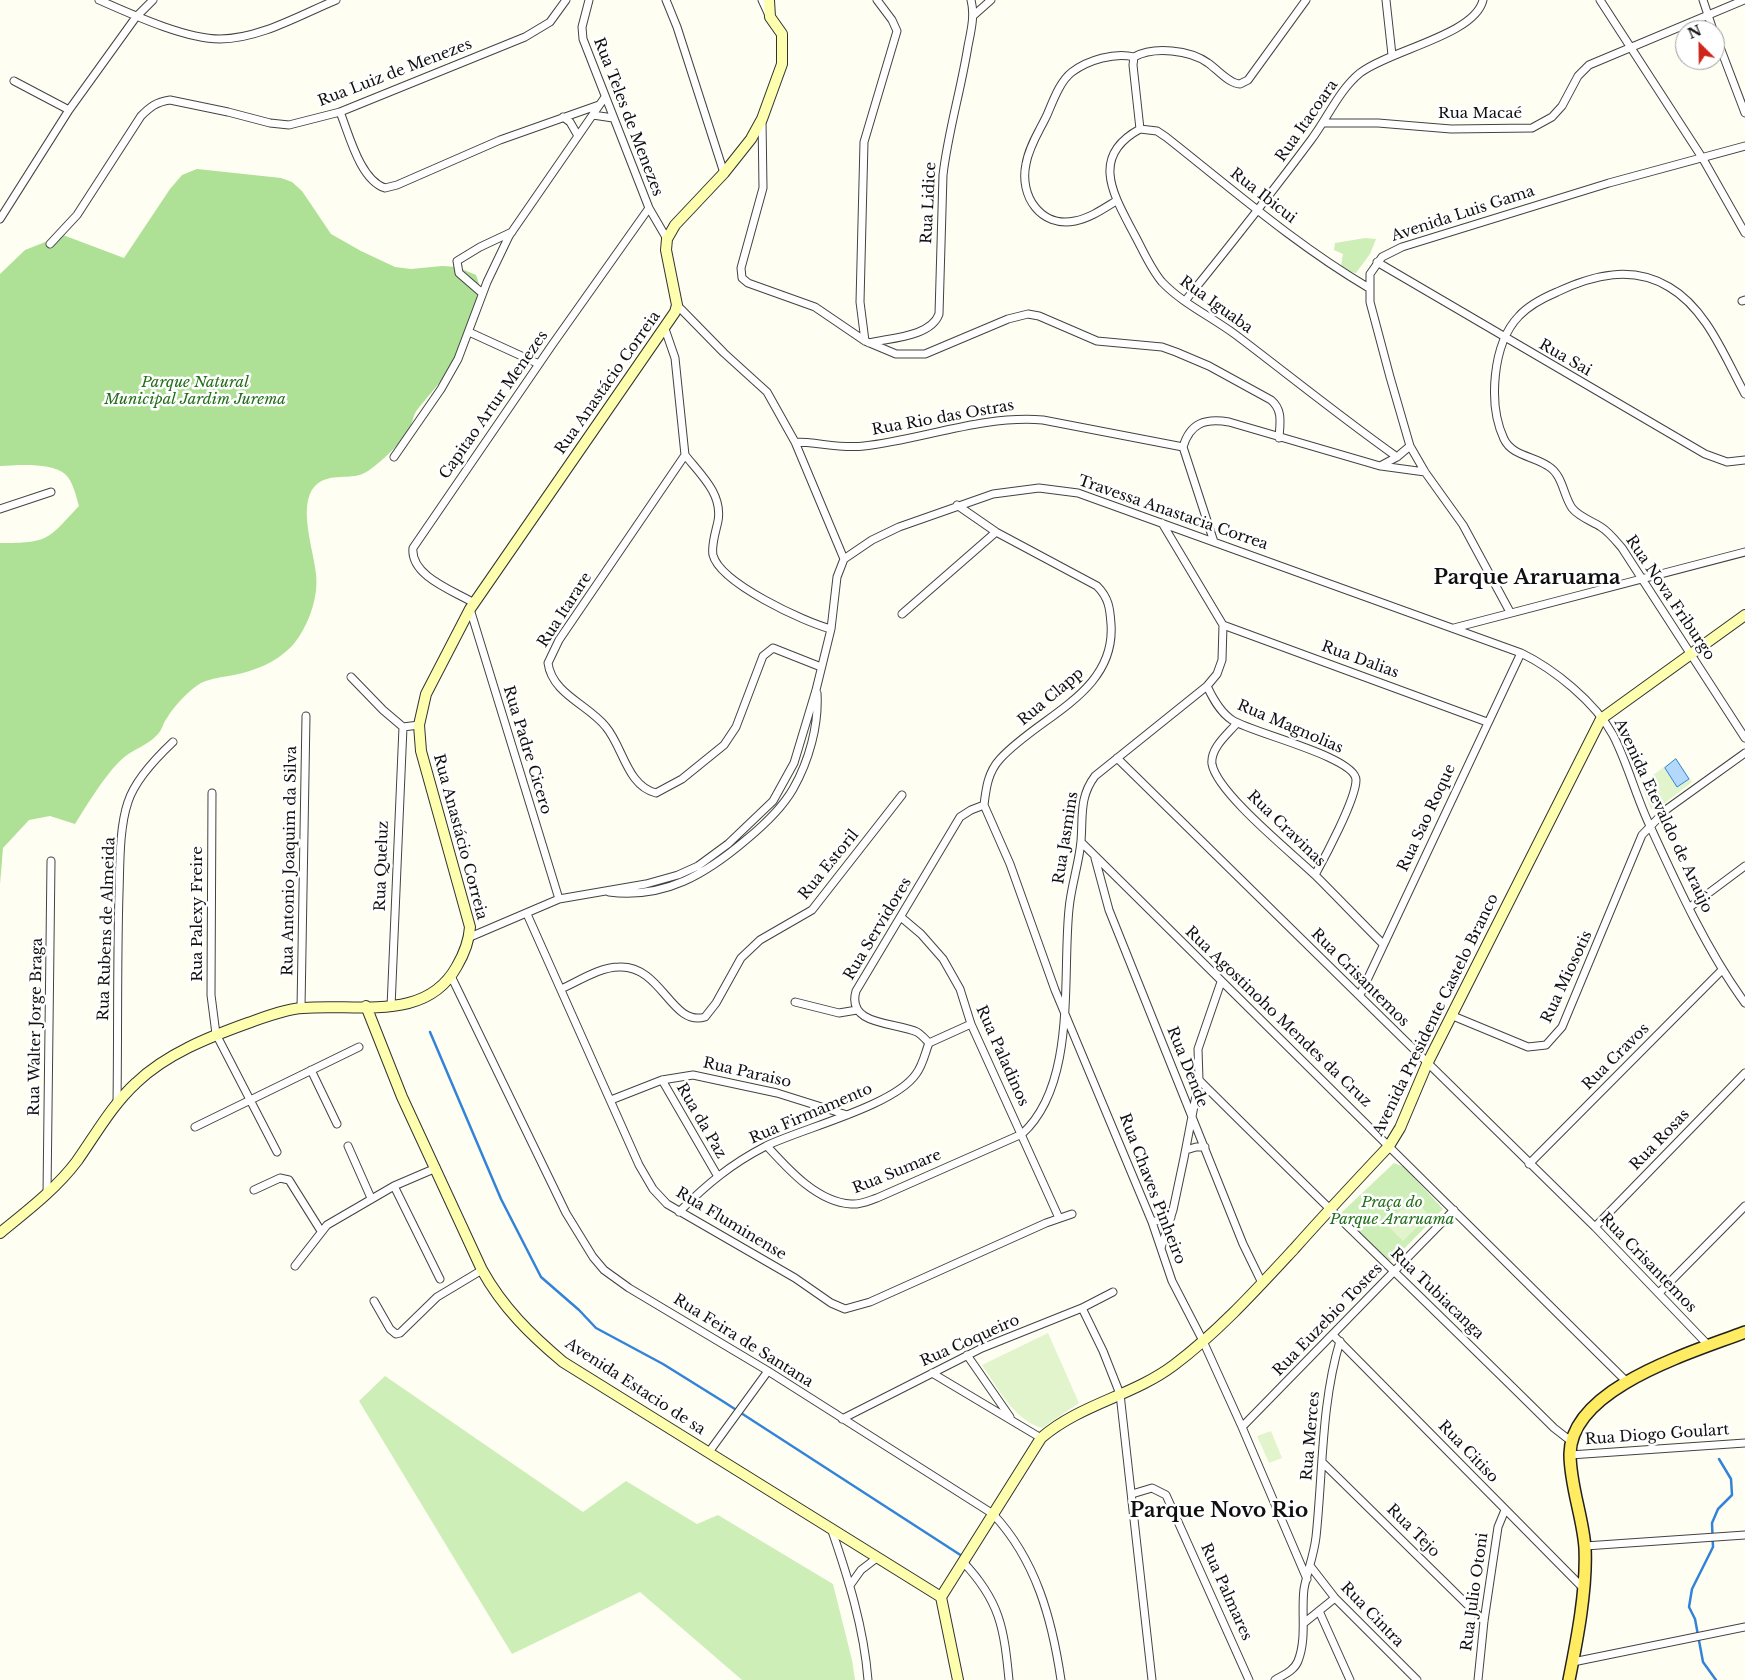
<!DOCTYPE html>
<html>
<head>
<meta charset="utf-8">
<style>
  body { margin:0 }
  #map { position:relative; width:1745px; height:1680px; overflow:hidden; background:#fffef3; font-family:"Libre Baskerville",serif }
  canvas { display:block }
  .north { position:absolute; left:1675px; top:20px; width:50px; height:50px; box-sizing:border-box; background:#fff; border:1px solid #9f9f9f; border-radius:50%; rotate:337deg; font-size:14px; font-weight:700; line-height:20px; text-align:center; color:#101010 }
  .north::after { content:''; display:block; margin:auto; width:18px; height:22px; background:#ce271a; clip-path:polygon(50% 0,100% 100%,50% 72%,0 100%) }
</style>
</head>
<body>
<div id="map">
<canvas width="1745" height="1680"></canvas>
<div class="north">N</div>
</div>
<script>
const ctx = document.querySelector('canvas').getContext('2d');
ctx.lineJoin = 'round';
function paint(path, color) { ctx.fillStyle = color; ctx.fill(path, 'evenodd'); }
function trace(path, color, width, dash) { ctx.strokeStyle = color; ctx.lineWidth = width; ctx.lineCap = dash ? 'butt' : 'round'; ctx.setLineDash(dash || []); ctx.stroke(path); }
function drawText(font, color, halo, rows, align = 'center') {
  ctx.font = font + ' "Libre Baskerville",serif'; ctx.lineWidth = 5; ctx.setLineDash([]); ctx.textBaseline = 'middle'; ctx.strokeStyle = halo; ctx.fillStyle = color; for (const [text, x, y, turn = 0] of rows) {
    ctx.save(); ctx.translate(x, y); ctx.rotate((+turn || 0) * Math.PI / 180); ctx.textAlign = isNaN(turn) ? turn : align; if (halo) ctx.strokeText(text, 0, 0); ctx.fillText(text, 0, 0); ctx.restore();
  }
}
paint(new Path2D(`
  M 1365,238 L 1376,239 L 1370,254 L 1356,273 L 1346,271 L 1341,266 L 1343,254 L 1334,250 L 1335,243 Z
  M 1394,1163 L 1404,1167 L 1443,1209 L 1393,1260 L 1388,1260 L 1340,1214 Z
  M 385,1376 L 583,1512 L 626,1481 L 697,1524 L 718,1515 L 833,1584 L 852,1660 L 855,1680 L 742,1680 L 640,1592 L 512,1654 L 359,1401 Z`), '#ceeeb8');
paint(new Path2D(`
  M 197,169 L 281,178 L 292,182 L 302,191 L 331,234 L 361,251 L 395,267 L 411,269 L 442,266 L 457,267 L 476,275 C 496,322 445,376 417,410 C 413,415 413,422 410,427 C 401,444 383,460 368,471 C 352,482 329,471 315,486 C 297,505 314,551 316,574 C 319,598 307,630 291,647 C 276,662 255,671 234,675 C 223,677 212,678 201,683 C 189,690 174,706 167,718 C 163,723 162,730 158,734 C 148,746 132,749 121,760 C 105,775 87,805 75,824 L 50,816 L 29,820 L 3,848 L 0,884 L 0,543 C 49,543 47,540 79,506 C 76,496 73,481 65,474 C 51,462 17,465 0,466 L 0,274 L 25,250 L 63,235 L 124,258 L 170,189 L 182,175 Z`), '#aee096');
paint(new Path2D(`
  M 1676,758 L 1692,782 L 1657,809 L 1651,809 L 1641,784 Z
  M 1413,1198 L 1429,1215 L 1403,1241 L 1386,1224 Z
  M 1048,1333 L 1079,1403 L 1042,1428 C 1014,1420 998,1388 982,1365 Z
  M 1271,1431 L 1282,1458 L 1269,1463 L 1257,1436 Z`), '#e1f4cb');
const water = new Path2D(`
  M 1676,759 L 1689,779 L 1677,787 L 1665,768 Z`);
paint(water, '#b3d8fc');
trace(water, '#3383d9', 1);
trace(new Path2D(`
  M 430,1032 L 501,1199 L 541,1277 L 579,1310 L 596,1328 L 663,1364 L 724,1402 L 962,1556
  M 966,1560 L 980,1577
  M 1716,1680 L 1703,1662 L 1695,1619 L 1689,1607 L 1692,1589 L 1713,1547 L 1712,1523 L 1718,1509 L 1732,1495 L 1731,1479 L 1719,1459`), '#3383d9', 2.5);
const street = new Path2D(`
  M 99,0 C 131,14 185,39 220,39 C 259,39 300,15 336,0
  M 589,0 L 582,27 L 583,39 L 649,208 L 667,239
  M 666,0 L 677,27 L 724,173
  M 762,0 L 768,13
  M 1386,0 L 1392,55
  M 1600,0 L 1703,159 L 1745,233
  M 1703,0 L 1713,30
  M 973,16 L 991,0
  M 1715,34 L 1745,113
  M 14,81 L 69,110
  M 340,112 C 349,134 360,180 385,188 L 397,185 L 500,140 L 599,105
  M 593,115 L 613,118
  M 563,117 L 570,122 L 578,136
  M 762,119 L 763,188 L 741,268 L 742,278 L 748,283 L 815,307 L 865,341 L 896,354 L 925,354 L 1008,319 L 1028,314 L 1039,316 L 1097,341 L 1162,347 L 1176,352 L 1209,366 L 1271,400 C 1283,410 1280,423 1279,438
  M 1324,123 L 1378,123 L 1451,129 L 1532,128 L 1552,117 L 1562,106 L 1578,76 L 1589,65 L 1744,0
  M 1140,129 C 1090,156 1113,194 1133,232 C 1142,248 1150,268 1162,282 C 1183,304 1212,317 1236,335 C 1290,376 1342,418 1397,457
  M 1140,129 L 1133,65 L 1134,57 C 1154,46 1190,50 1208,63 C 1217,69 1229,84 1240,84 L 1248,80 L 1306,0
  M 1140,129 L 1157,131 L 1166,137 C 1232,189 1296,245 1369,288
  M 1116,201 C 1103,209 1090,218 1075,221 C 1041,228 1019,196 1026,164 C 1029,146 1040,130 1047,115 C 1053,101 1060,81 1072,72 C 1088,60 1115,52 1134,57
  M 0,219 L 69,110 L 136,17 L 153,0
  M 50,244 L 77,215 L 141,116 C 150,107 156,102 170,100 L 228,112 L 270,123 L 289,125 L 340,112 L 525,37 L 550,22 L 566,0
  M 1377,262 L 1705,454 L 1727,462 L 1745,460
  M 482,293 L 459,273 L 457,261 L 480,247 L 512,232
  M 1185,301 C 1228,248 1270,195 1311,140 C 1327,119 1339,90 1360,73 C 1390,50 1475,35 1483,0
  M 1742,301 L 1745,300
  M 677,305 L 724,353 L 767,392 L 795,442 L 844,559
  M 665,329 L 675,358 L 685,455 L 559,640 L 548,663 C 552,694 589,705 606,727 C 623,747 627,786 656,793 L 682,779 L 724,745 L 736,727 L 763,656 L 773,648 L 821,667
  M 469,332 L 539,364
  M 865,341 L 860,302 L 864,142 L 897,31 L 892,20 L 877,0
  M 869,343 C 889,338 931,337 939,314 L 943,175 C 948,132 961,90 968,46 C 971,31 975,15 971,0
  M 1745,394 C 1725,358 1707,309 1669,287 C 1632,265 1593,275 1557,292 C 1543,298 1529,305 1519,316 C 1492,344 1488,405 1504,439 C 1512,456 1534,456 1548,466 C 1563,475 1563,495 1572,508 C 1579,517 1592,521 1601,527 C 1609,532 1616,541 1622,548 L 1745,738
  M 795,442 C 818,442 840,449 864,446 C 924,439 982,415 1043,420 L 1183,447
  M 685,455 C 700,474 723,494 718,521 C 716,531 711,545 713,555 C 720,583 804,622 831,629
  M 394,457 L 441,389 L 458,359 L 487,282 L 509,236 L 605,97
  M 1381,466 L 1425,472
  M 957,505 L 996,532 L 1097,586 C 1109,598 1110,609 1111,624 C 1116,693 1039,716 1000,759 C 988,772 986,788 984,805
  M 0,509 L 51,492
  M 1214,542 L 1183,447 C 1190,423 1205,418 1229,422 L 1380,466 L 1397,457 L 1410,446
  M 474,603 C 454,591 410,576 413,548 L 552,345 L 649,208
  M 470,609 L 559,899
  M 1510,612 L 1463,525 L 1425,472 L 1410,446 L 1390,377 L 1370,302 L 1370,274 L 1382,257 L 1402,247 L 1609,183 L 1745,146
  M 902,614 L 996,532
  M 1223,625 L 1487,722
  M 1454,628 L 1745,552
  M 351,677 L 383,710 L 403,727
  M 1207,686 C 1213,699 1220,712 1232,720 C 1252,733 1356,757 1356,780 C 1356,799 1325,857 1315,875
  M 1237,723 C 1228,734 1210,748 1212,764 C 1217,793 1292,853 1316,876 C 1338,898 1360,921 1383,944
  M 403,727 L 419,725
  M 1117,758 L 1595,1227 L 1709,1346
  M 212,793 L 211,995 L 216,1034 L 277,1152
  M 984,805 L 1010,864 L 1055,990 L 1152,1222 L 1172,1281 L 1203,1341 L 1242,1427 L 1307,1579
  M 1081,842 L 1626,1381
  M 1095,858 L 1109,910 L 1243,1244 L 1262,1283
  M 609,892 C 665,899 706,874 747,839 C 764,825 782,808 793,789 C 809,761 819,725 817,693
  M 1690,907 L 1745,866
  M 527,914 L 639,1165 L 653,1189 L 667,1204 L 795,1278 L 831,1303 L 845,1309 L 870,1302 L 1046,1223 L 1072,1214
  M 902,918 L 921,934 L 943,959 L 960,989 L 971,1024 L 1059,1218
  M 470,937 L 559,899 L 646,884 L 678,875 L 698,866 L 728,844 L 773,801 L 794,763 L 816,690 L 831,629 L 837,577 L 844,559 L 872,540 L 899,527 L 993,494 L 1039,488 L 1078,493 L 1521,653 C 1554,669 1595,702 1613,735 C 1628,764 1636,797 1650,826 C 1677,885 1707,951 1745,1003
  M 451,976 L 566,1213 L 593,1257 L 604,1270 L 629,1288 L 768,1371 L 993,1514 C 1036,1560 1052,1619 1061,1680
  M 561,989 C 579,981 600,967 619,967 C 662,965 671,1027 705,1017 L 716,1003 L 741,958 L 760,940 L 812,910 L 902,795
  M 1360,995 L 1521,653
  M 795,1002 L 839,1013 L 857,1010
  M 391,1007 L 403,727
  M 301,1008 L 306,716
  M 1453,1016 L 1528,1047 L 1546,1045 L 1562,1027 L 1642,835 L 1667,809 L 1745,753
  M 929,1043 C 925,1039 922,1035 917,1032 C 896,1022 846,1026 856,991 L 960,817 L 971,810 L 984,805
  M 311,1070 L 337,1124
  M 662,1080 L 717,1175
  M 1199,1080 C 1316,1197 1436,1311 1554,1428 L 1572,1442
  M 611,1100 L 662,1080 L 693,1075 L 777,1093 L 847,1115
  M 117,1103 C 118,1033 117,963 119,893 C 120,866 119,828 128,802 C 135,780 156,758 173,742
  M 195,1127 L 359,1047
  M 348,1146 L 371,1198
  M 767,1146 C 788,1169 817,1202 851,1204 C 860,1205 868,1201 877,1198 L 1022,1134 C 1077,1084 1062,977 1069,909 C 1071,886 1079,864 1081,841 C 1083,817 1079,797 1095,776 L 1207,686 L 1217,674 L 1222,660 L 1223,625 L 1162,523
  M 1186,1150 L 1196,1147 L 1205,1147
  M 1529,1164 L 1722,970
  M 394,1186 L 436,1168
  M 254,1190 L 280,1178 L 289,1180 L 321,1231
  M 47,1194 L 51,861
  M 679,1212 C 707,1184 731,1164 766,1146 C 803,1128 894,1106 916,1074 C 923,1065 925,1053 929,1043 L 971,1024
  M 1152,1222 L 1171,1217
  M 1595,1227 L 1745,1073
  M 1161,1248 L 1173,1210 L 1184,1158 L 1199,1080 L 1198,1049 L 1221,982
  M 295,1266 L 327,1225 L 394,1186 L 440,1279
  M 1660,1292 L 1745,1206
  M 374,1301 L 390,1329 L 396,1334 L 400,1333 L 437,1297 L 482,1270
  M 1082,1308 L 1103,1351 L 1120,1394 L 1152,1680
  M 1334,1336 L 1583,1588
  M 967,1355 L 1010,1417
  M 932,1373 L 1041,1438
  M 842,1419 L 982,1348 L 1082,1308 L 1113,1292
  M 1242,1427 L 1454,1210
  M 709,1452 L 768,1371
  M 1570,1455 L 1745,1443
  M 1322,1462 L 1484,1621
  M 1132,1494 L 1152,1488 L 1166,1495 L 1249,1680
  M 831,1528 C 848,1577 864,1628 868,1680
  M 1585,1546 L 1745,1535
  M 963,1562 C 1000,1601 1004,1628 1009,1680
  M 1311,1567 L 1335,1598 L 1417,1680
  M 851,1584 L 861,1570 L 878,1557
  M 1319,1611 L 1350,1680
  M 1304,1623 L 1335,1598
  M 1573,1662 L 1745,1627
  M 1275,1680 C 1283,1675 1294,1671 1298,1661 C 1307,1638 1301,1613 1304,1589 C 1307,1572 1314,1555 1316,1537 C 1323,1472 1321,1404 1340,1341
  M 1478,1680 L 1484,1621 L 1498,1527 L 1505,1510`);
const secondary = new Path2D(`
  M 366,1006 L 402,1097 L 482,1270 C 503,1308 531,1335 563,1362 L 941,1597 L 958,1680
  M 0,1233 C 27,1211 56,1189 77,1161 C 96,1134 112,1105 136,1083 C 166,1054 209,1037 248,1023 C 265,1017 285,1009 303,1008 C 356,1003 426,1023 457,966 C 464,954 469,942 470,927 L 421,751 L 419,725 L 426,694 L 470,609 L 675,312 L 677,305 L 666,250 L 667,239 L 675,225 L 724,173 L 751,139 L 762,119 L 782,64 L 782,34 L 770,17 L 769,0
  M 941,1597 L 1041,1438 C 1080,1404 1133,1396 1174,1365 C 1218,1332 1256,1290 1294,1249 C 1325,1214 1357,1180 1389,1146 L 1400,1128 L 1427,1064 L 1601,719 L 1745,615`);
const primary = new Path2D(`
  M 1569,1680 C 1577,1640 1587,1589 1585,1548 C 1583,1517 1570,1486 1570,1454 C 1571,1387 1694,1352 1745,1332`);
trace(street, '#434343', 9);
trace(secondary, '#323232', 12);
trace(primary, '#212121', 14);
trace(street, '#fff', 7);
trace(secondary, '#feffae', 10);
trace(primary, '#ffec63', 11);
drawText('15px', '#101010', '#fff', [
  ["Rua Luiz de Menezes",395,73,-21],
  ["Rua Macaé",1480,114],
  ["Rua Teles de Menezes",628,117,69],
  ["Rua Itacoara",1307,121,-55],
  ["Rua Ibicui",1263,196,38],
  ["Rua Lidice",929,203,-87],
  ["Avenida Luis Gama",1463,214,-18],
  ["Rua Iguaba",1216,305,36],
  ["Rua Sai",1565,358,30],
  ["Rua Anastácio Correia",608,383,-55],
  ["Capitao Artur Menezes",494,405,-55],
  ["Rua Rio das Ostras",943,418,-10],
  ["Travessa Anastacia Correa",1173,513,19],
  ["Rua Nova Friburgo",1670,598,56],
  ["Rua Itarare",565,610,-57],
  ["Rua Dalias",1360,660,20],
  ["Rua Clapp",1051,697,-40],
  ["Rua Magnolias",1290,727,23],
  ["Rua Padre Cicero",527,750,73],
  ["Avenida Etevaldo de Araújo",1663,816,65],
  ["Rua Sao Roque",1427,818,-65],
  ["Rua Cravinas",1286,829,44],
  ["Rua Anastácio Correia",460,837,75],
  ["Rua Jasmins",1066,838,-81],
  ["Rua Antonio Joaquim da Silva",290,861,-89],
  ["Rua Estoril",829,865,-51],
  ["Rua Queluz",382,866,-88],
  ["Rua Palexy Freire",198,914,-90],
  ["Rua Rubens de Almeida",107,929,-88],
  ["Rua Servidores",878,929,-59],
  ["Rua Miosotis",1567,977,-65],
  ["Rua Crisantemos",1360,978,45],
  ["Avenida Presidente Castelo Branco",1436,1015,-64],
  ["Rua Agostinoho Mendes da Cruz",1278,1017,44],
  ["Rua Walter Jorge Braga",36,1027,-89],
  ["Rua Paladinos",1002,1056,66],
  ["Rua Cravos",1616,1057,-45],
  ["Rua Dende",1187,1067,68],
  ["Rua Paraiso",747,1073,13],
  ["Rua Firmamento",811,1114,-23],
  ["Rua da Paz",701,1121,60],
  ["Rua Rosas",1660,1140,-46],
  ["Rua Sumare",897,1172,-22],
  ["Rua Chaves Pinheiro",1152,1189,69],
  ["Rua Fluminense",731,1224,31],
  ["Rua Crisantemos",1648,1263,46],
  ["Rua Tubiacanga",1437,1294,44],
  ["Rua Euzebio Tostes",1328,1320,-46],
  ["Rua Feira de Santana",743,1341,32],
  ["Rua Coqueiro",970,1341,-24],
  ["Avenida Estacio de sa",635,1387,33],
  ["Rua Diogo Goulart",1657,1435,-4],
  ["Rua Merces",1311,1436,-85],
  ["Rua Citiso",1468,1452,46],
  ["Rua Tejo",1413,1531,45],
  ["Rua Palmares",1226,1592,66],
  ["Rua Julio Otoni",1475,1592,-82],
  ["Rua Cintra",1372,1615,46]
]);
drawText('italic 15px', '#216f19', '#fff', [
  ["Parque Natural",195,383],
  ["Municipal Jardim Jurema",195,400],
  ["Praça do",1392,1203],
  ["Parque Araruama",1392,1220]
]);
drawText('bold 20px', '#101010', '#fff', [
  ["Parque Araruama",1527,578],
  ["Parque Novo Rio",1219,1511]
]);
</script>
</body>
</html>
